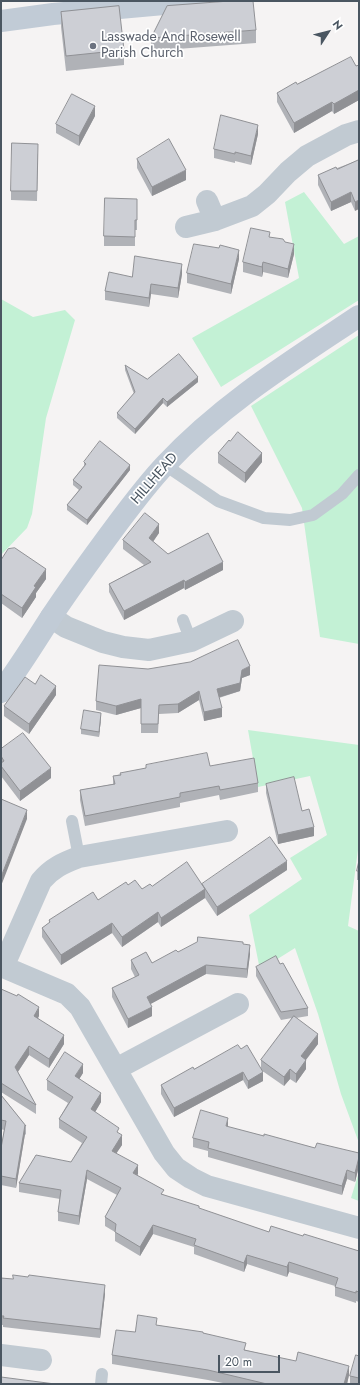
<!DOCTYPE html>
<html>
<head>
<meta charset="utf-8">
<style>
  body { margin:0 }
  #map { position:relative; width:360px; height:1385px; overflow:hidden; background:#f5f3f3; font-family:Jost,sans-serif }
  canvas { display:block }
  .frame { position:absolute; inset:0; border:2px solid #4a5661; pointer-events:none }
  .north { position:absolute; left:308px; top:12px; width:40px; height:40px; -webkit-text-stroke:3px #fff; paint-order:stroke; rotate:54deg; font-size:11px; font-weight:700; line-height:16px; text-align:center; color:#4a5661 }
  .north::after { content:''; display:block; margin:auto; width:14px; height:18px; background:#4a5661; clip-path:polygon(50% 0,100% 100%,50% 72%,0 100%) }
  .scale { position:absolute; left:218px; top:1355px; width:62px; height:18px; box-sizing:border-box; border:2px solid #4a5661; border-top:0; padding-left:5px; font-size:12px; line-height:14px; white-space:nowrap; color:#4a5661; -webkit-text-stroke:3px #fff; paint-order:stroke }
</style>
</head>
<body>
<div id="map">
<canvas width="360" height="1385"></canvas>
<div class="frame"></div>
<div class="north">N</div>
<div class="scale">20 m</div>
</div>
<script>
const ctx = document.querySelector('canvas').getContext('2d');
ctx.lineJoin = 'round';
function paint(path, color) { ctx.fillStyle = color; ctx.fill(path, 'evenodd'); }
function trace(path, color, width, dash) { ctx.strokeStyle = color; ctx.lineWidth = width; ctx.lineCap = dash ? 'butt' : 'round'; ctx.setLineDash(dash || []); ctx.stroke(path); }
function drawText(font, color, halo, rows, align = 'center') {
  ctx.font = font + ' Jost,sans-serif'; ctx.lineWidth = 3.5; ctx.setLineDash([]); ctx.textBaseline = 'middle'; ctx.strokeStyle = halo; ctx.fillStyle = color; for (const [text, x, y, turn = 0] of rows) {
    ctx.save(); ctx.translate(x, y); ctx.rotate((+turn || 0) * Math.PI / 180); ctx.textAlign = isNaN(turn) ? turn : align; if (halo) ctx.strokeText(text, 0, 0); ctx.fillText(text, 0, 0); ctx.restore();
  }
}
paint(new Path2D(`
  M 304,192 L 344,244 L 359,236 L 359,300 L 221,387 L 192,338 L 299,278 L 285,202 Z
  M 1,299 L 33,317 L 65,310 L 75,320 L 46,418 L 32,514 L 27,528 L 1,555 Z
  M 359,335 L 359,644 L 320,637 L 302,508 L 251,406 Z
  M 248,730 L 359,745 L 359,842 L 348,926 L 359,931 L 359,1143 L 341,1094 L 318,1014 L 295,948 L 260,970 L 249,915 L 302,879 L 290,858 L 327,835 L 310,776 L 258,787 Z
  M 359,1172 L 359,1201 L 351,1198 Z`), '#c3f1d5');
trace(new Path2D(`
  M 165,465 L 218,501 L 264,518 L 290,520 L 313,515 L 342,494 L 359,475
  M 183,620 L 191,641
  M 72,821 L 79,857
  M 101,1384 L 102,1374`), '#c1cad2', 12);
trace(new Path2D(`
  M 207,201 L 215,220
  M 186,227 L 215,220 L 252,206 L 267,194 L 288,172 L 307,156 L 346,135 L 359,131
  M 51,617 L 66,627 L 103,642 L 123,647 L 149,650 L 191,641 L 233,621
  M 1,966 L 67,994 L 80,1007 L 164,1153 L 176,1168 L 191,1178 L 207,1186 L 359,1228
  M 3,967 L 41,881 C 52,868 63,863 79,857 L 227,831
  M 116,1069 L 238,1004
  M 1,1355 L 41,1360`), '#c1cad2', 22);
trace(new Path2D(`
  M 1,21 L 53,14 L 197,1
  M 1,692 C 19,668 35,642 51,617 C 72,585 95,554 118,523 C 133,503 148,483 165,465 C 222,404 290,362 359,316`), '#c1cbd6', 22);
paint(new Path2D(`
  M 61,12 L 124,50 L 124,65 L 66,71 L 61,27 Z
  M 256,30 L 256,43 L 151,51 L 151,38 Z
  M 359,65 L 359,100 L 334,114 L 332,111 L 294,133 L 277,102 L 277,93 L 297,84 L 356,66 Z
  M 95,116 L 79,146 L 56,133 L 56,124 Z
  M 258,134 L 251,165 L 235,161 L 235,163 L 214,158 L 214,149 Z
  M 38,153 L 37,201 L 11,200 L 11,191 Z
  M 137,159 L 186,180 L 152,196 L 137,168 Z
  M 359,160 L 355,211 L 351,202 L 331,211 L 318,185 L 318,175 Z
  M 137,199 L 137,230 L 135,230 L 135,246 L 104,246 L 104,236 Z
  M 270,237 L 285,242 L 294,254 L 288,278 L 263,272 L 262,277 L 243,272 L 243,262 Z
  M 239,259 L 231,294 L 187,283 L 187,273 Z
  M 182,274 L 178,298 L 151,294 L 149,307 L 105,300 L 105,291 L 132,277 Z
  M 125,365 L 147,379 L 198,382 L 167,407 L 163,403 L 135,434 L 117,418 L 117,413 L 134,394 L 125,370 Z
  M 218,453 L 262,462 L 245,483 L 218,463 Z
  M 84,462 L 130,470 L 87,525 L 67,510 L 67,505 L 79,490 L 73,485 L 73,480 L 84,466 Z
  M 159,533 L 153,542 L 168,554 L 223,570 L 185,590 L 184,588 L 124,620 L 109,592 L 109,584 L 144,565 L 123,549 L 123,540 Z
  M 1,560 L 46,579 L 36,593 L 36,597 L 22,618 L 1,603 Z
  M 148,669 L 250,675 L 242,678 L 240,691 L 219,698 L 222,717 L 204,721 L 199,700 L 178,713 L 159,714 L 158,733 L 141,733 L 141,708 L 116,715 L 96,710 L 96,701 Z
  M 56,695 L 29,734 L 4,716 L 4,706 Z
  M 101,718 L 99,737 L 81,734 L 81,729 Z
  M 1,749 L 51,778 L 20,801 L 1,776 Z
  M 146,765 L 210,766 L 258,783 L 258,792 L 220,800 L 219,795 L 180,803 L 180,807 L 85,826 L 80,800 L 80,790 L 113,784 L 113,776 L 146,768 Z
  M 266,784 L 302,811 L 314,836 L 278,844 L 266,793 Z
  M 359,861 L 359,880 L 357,880 L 357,871 Z
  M 287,870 L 217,916 L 205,898 L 161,927 L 158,922 L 122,947 L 112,933 L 61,965 L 42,937 L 42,928 L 49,923 L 49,920 L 98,900 L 128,885 L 142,889 L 152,886 L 202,884 Z
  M 243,944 L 250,954 L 247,978 L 206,974 L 150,1004 L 152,1016 L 128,1028 L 112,997 L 112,988 L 135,977 L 131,969 L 131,960 L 152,963 L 178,952 Z
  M 280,964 L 308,1008 L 308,1016 L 296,1018 L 318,1044 L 306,1060 L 306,1069 L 296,1083 L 290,1079 L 284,1086 L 261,1070 L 263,1081 L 248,1089 L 243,1080 L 174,1117 L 161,1094 L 161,1085 L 194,1069 L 241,1049 L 261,1069 L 261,1060 L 292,1018 L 281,1020 L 256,976 L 256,967 Z
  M 1,989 L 39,1016 L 38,1018 L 64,1044 L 49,1068 L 29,1055 L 18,1072 L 36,1105 L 36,1114 L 1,1092 Z
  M 83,1073 L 79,1079 L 101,1102 L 95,1112 L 119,1134 L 122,1145 L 116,1153 L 138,1174 L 137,1175 L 164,1195 L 199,1209 L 269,1232 L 303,1236 L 359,1251 L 359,1302 L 356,1301 L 356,1303 L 335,1296 L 335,1286 L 289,1272 L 287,1277 L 247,1264 L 244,1272 L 194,1254 L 194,1247 L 153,1234 L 140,1256 L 115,1241 L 115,1232 L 105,1226 L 105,1217 L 117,1195 L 87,1179 L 79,1225 L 58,1221 L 58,1212 L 60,1199 L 19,1192 L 19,1183 L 71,1162 L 82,1143 L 59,1128 L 59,1119 L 68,1103 L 47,1090 L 47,1080 Z
  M 1,1095 L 26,1126 L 26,1135 L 25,1134 L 16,1188 L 1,1185 L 1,1148 L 4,1130 L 1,1129 Z
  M 228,1127 L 264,1136 L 315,1148 L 359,1153 L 359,1166 L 355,1182 L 347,1179 L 342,1195 L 208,1157 L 208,1151 L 193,1147 L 193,1138 Z
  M 1,1278 L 105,1294 L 100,1338 L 3,1327 L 3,1325 L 1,1325 Z
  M 157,1325 L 203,1333 L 246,1350 L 349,1375 L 347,1384 L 228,1384 L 208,1380 L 112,1364 L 112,1355 Z
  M 359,1356 L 359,1384 L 350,1384 L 350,1376 Z`), '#b0b2b7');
paint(new Path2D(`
  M 359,90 L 359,100 L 334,114 L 334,104 Z
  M 332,102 L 332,111 L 294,133 L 294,123 Z
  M 95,106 L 95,116 L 79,146 L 79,136 Z
  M 258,125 L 258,134 L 251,165 L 251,156 Z
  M 186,170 L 186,180 L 152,196 L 152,187 Z
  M 351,192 L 351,202 L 331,211 L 331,202 Z
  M 359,200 L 359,209 L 355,211 L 355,202 Z
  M 294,244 L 294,254 L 288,278 L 288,269 Z
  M 239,250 L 239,259 L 231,294 L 231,284 Z
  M 263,262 L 263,272 L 262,277 L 262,267 Z
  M 182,264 L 182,274 L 178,298 L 178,288 Z
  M 151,284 L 151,294 L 149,307 L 149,298 Z
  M 198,377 L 198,382 L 167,407 L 167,402 Z
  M 163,398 L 163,403 L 135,434 L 135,429 Z
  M 262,453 L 262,462 L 245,483 L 245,473 Z
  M 130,465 L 130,470 L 87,525 L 87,520 Z
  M 159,524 L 159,533 L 149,547 L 149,538 Z
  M 223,562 L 223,570 L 185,590 L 185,582 Z
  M 46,569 L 46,579 L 36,593 L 36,597 L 22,618 L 22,608 L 34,586 Z
  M 184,580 L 184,588 L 124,620 L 124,611 Z
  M 250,666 L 250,675 L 242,678 L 240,691 L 217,698 L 217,689 L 242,670 Z
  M 56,686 L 56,695 L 29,734 L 29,724 Z
  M 199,691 L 199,700 L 178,713 L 178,704 Z
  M 141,699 L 141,708 L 116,715 L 116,706 Z
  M 222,708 L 222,717 L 204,721 L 204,712 Z
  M 101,713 L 101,718 L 99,737 L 99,732 Z
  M 51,768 L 51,778 L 20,801 L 20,791 Z
  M 27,810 L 27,819 L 1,886 L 1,877 Z
  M 314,827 L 314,836 L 278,844 L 278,835 Z
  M 287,861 L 287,870 L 217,916 L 217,907 Z
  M 205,889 L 205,898 L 161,927 L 161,918 Z
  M 158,912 L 158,922 L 122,947 L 122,937 Z
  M 112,923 L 112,933 L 61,965 L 61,955 Z
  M 250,945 L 250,954 L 247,978 L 247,969 Z
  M 206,965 L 206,974 L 147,1006 L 147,997 Z
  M 39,1007 L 39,1016 L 34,1025 L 34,1016 Z
  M 152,1007 L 152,1016 L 128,1028 L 128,1019 Z
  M 318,1034 L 318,1044 L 301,1066 L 301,1056 Z
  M 64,1035 L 64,1044 L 49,1068 L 49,1059 Z
  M 29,1046 L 29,1055 L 15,1076 L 15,1067 Z
  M 306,1060 L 306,1069 L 296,1083 L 296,1074 Z
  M 83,1064 L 83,1073 L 75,1086 L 75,1076 Z
  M 290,1069 L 290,1079 L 284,1086 L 284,1077 Z
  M 243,1072 L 243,1080 L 174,1117 L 174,1108 Z
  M 263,1072 L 263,1081 L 248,1089 L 248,1081 Z
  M 101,1093 L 101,1102 L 91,1119 L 91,1109 Z
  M 228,1118 L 228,1127 L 226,1126 Z
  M 25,1125 L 25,1134 L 16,1188 L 16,1179 Z
  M 122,1135 L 122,1145 L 112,1160 L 112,1151 Z
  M 359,1157 L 359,1166 L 355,1182 L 355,1173 Z
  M 138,1165 L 138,1174 L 133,1182 L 133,1173 Z
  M 87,1170 L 87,1179 L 79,1225 L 79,1216 Z
  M 347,1170 L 347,1179 L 342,1195 L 342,1186 Z
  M 153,1225 L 153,1234 L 140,1256 L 140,1247 Z
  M 247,1255 L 247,1264 L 244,1272 L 244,1263 Z
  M 289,1262 L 289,1272 L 287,1277 L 287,1267 Z
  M 105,1285 L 105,1294 L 100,1338 L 100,1329 Z
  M 349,1366 L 349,1375 L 347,1384 L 344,1384 Z`), '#909195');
const building = new Path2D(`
  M 230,1 L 253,1 L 256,30 L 151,38 L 167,6 Z
  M 119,6 L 124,50 L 66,56 L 61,12 Z
  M 351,57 L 356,66 L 359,65 L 359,90 L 334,104 L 332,102 L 294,123 L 277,93 L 296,82 L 297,84 Z
  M 72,94 L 95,106 L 79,136 L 56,124 Z
  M 221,115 L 258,125 L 251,156 L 235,152 L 235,154 L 214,149 Z
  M 169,139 L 186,170 L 152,187 L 137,159 Z
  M 12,143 L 38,144 L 37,191 L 11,191 Z
  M 359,160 L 359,200 L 355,202 L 351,192 L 331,202 L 318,175 L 336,167 L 337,169 Z
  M 105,198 L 137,199 L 137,220 L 135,220 L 135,237 L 104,236 Z
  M 251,228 L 270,232 L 269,237 L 283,239 L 285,242 L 294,244 L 288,269 L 263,262 L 262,267 L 243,262 Z
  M 194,244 L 219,248 L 220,245 L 239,250 L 231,284 L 187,273 Z
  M 135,256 L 182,264 L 178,288 L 151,284 L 149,298 L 105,291 L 109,272 L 132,277 Z
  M 179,354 L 198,377 L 167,402 L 163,398 L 135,429 L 117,413 L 135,392 L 125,365 L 147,379 Z
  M 238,432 L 262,453 L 245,473 L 218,453 L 229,440 L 230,441 Z
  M 100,441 L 130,465 L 87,520 L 67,505 L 82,487 L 73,480 L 86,464 L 84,462 Z
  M 145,513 L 159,524 L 149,538 L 168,554 L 208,533 L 223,562 L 185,582 L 184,580 L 124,611 L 109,584 L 151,562 L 123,540 Z
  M 15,548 L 46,569 L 34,586 L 36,587 L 22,608 L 1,594 L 1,560 L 8,549 Z
  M 238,640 L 250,666 L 242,670 L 240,683 L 217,689 L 222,708 L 204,712 L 199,691 L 178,704 L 159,705 L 158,724 L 141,724 L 141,699 L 116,706 L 96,701 L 99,665 L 148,669 L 190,662 Z
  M 41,675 L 56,686 L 29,724 L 4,706 L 25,677 L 35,684 Z
  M 84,710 L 101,713 L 99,732 L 81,729 Z
  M 23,733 L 51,768 L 20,791 L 1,766 L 1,763 L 4,761 L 1,756 L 1,749 Z
  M 207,753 L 210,766 L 254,758 L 258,783 L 220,790 L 219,786 L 180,793 L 180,797 L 85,816 L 80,790 L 115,784 L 113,776 L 121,775 L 120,773 L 146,768 L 146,765 Z
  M 294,777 L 302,811 L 309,809 L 314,827 L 278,835 L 266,784 Z
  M 1,799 L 27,810 L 1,877 Z
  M 270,837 L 287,861 L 217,907 L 202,884 Z
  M 359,861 L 359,871 L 357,871 Z
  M 187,862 L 205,889 L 161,918 L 158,912 L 122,937 L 112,923 L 61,955 L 42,928 L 50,922 L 49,920 L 93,892 L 98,900 L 126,882 L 128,885 L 135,880 L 142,889 L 150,884 L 152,886 Z
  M 198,937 L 243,942 L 243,944 L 250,945 L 247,969 L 206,965 L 147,997 L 152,1007 L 128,1019 L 112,988 L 139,975 L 131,960 L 146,952 L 152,963 L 176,950 L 178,952 L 197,942 Z
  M 276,956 L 280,964 L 283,963 L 308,1008 L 281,1012 L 256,967 Z
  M 1,989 L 17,996 L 18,994 L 39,1007 L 34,1016 L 64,1035 L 49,1059 L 29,1046 L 15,1067 L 36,1105 L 1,1083 Z
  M 294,1016 L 318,1034 L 301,1056 L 306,1060 L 296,1074 L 290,1069 L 284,1077 L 261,1060 Z
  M 238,1045 L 241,1049 L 247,1045 L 263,1072 L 248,1081 L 243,1072 L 174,1108 L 161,1085 L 193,1067 L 194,1069 Z
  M 65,1052 L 83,1064 L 75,1076 L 101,1093 L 91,1109 L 119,1128 L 117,1132 L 122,1135 L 112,1151 L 138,1165 L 133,1173 L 164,1190 L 161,1194 L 199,1206 L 199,1208 L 269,1232 L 271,1226 L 303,1236 L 304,1234 L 359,1251 L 359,1292 L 356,1291 L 356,1293 L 335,1287 L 338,1278 L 289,1262 L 287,1267 L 247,1255 L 244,1263 L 194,1245 L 196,1239 L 153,1225 L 140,1247 L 115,1232 L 116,1224 L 105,1217 L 121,1188 L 87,1170 L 79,1216 L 58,1212 L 61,1190 L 19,1183 L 36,1155 L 71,1162 L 87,1137 L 59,1119 L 73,1097 L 47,1080 Z
  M 1,1095 L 26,1126 L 25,1125 L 16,1179 L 1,1176 L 1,1148 L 6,1121 L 1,1120 Z
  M 201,1110 L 228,1118 L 226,1126 L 264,1136 L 264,1134 L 315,1148 L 317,1143 L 359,1153 L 359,1157 L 355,1173 L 347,1170 L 342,1186 L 208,1148 L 209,1142 L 193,1138 Z
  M 13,1275 L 28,1277 L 29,1275 L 105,1285 L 100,1329 L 3,1318 L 4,1316 L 1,1316 L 1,1278 L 13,1279 Z
  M 138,1315 L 157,1318 L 156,1325 L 203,1332 L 203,1333 L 246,1343 L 244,1350 L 296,1361 L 298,1352 L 349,1366 L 344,1384 L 267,1384 L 208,1370 L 112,1355 L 116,1330 L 135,1332 Z
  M 356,1355 L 359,1356 L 359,1378 L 350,1376 Z
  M 1,1377 L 55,1384 L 1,1384 Z`);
paint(building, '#cdcfd5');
trace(building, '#909195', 1);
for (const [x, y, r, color] of [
  [93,46,4,"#6b7280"]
]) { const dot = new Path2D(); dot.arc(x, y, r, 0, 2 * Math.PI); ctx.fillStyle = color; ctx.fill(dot); trace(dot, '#fff', 1.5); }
drawText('14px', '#5b616d', '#fff', [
  ["Lasswade And Rosewell",101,38],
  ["Parish Church",101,54]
], 'left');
drawText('14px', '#4a5661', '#fff', [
  ["HILLHEAD",155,479,-49]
]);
</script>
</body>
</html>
